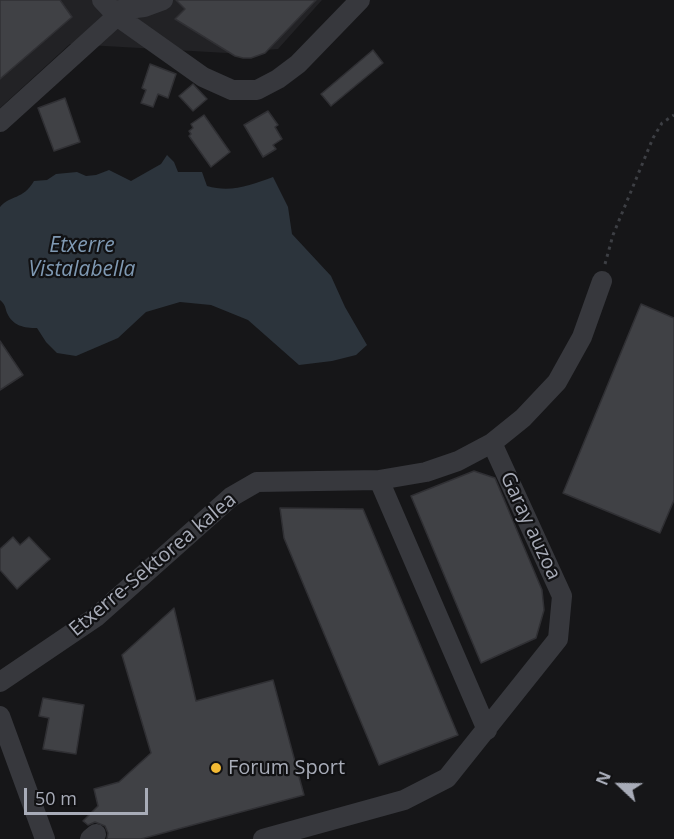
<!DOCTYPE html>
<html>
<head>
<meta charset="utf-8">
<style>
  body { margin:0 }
  #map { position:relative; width:674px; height:839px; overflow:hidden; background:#161618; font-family:"Open Sans",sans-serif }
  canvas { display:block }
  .north { position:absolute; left:590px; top:755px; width:60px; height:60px; -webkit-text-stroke:4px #111113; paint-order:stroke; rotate:292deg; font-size:16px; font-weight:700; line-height:24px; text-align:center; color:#a8acb8 }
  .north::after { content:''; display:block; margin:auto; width:21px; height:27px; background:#a8acb8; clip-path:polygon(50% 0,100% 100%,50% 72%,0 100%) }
  .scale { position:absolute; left:24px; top:788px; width:124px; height:27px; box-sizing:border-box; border:3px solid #a8acb8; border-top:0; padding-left:8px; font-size:18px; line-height:21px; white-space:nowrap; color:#a8acb8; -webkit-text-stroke:4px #111113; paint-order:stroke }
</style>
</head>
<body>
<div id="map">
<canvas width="674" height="839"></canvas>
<div class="north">N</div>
<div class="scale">50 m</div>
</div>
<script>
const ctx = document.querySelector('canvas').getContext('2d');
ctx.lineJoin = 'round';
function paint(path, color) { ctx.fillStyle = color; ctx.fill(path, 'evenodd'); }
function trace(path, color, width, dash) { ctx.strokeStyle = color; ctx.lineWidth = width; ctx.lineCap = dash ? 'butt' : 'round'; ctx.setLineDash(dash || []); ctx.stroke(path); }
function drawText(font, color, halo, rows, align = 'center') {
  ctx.font = font + ' "Open Sans",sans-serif'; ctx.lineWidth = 4.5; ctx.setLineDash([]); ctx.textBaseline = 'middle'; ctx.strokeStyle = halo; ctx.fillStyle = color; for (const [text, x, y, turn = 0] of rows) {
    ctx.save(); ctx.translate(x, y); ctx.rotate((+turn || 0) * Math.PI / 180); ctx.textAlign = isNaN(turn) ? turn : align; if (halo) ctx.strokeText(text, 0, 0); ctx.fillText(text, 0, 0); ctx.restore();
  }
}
paint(new Path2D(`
  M 0,0 L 322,0 L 278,49 L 227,53 L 70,44 L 0,108 Z`), '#222225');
paint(new Path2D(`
  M 167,155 L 174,162 L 178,172 L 202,172 L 207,186 C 231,193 251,185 273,177 L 288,207 L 292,234 L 331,276 L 345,307 L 367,345 L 356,355 L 332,361 L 299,365 L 248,320 L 211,305 L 180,302 L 146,312 L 118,338 L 76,356 L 57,353 L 46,342 L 37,328 C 24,328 13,326 7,313 C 5,307 5,304 0,300 L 0,207 C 10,195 23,200 34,181 L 47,180 L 56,174 L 77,172 L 86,176 L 96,175 L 109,170 L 131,181 L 161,164 Z`), '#2c343c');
const building = new Path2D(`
  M 0,0 L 60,0 L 72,17 L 0,79 Z
  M 176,0 L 316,0 L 265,53 L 251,58 L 243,58 L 235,56 L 175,19 L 185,9 Z
  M 373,50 L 383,63 L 331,106 L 321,94 Z
  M 150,64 L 176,74 L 168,98 L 158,94 L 153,107 L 141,103 L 146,90 L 142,88 Z
  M 193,84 L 207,99 L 193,111 L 179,96 Z
  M 65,98 L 80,142 L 54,151 L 38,108 Z
  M 268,111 L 278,125 L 275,127 L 282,139 L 273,145 L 276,149 L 263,157 L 244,125 Z
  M 204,115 L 230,152 L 211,167 L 189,136 L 191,134 L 189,131 L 193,128 L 191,124 Z
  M 641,304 L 674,318 L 674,500 L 660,533 L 563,493 Z
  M 0,341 L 23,375 L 0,390 Z
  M 474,471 L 495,478 L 542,590 L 544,610 L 536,638 L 481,663 L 411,496 Z
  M 280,508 L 363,509 L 458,735 L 379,765 L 284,538 Z
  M 13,537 L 20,545 L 29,537 L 50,559 L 17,589 L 0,570 L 0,549 Z
  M 174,608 L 196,701 L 273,680 L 304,795 L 141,839 L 107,839 L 108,833 L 105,826 L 95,822 L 88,825 L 83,821 L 98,806 L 94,789 L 119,782 L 151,753 L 122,655 Z
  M 43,698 L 84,705 L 76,754 L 43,749 L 49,718 L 39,716 Z`);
paint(building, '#404145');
trace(building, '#303034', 1.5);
trace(new Path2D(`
  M 605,264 L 613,235 L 653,138 L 662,123 L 674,115`), '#3d3f44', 3, [3, 4.5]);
trace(new Path2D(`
  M 102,0 L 117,16 L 203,77 L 232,90 L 257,90 L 278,79 L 298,64 L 360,0
  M 112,11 L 144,7 L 163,0
  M 0,122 L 117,16
  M 379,480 L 487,730
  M 0,682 L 96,617 L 231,497 L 257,482 L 379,480 L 426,472 L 458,461 L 492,443 L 523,418 L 557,382 L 582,337 L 602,281
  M 0,716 L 45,839
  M 90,839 L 96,834
  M 263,839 L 404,800 L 447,778 L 558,639 L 562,596 L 492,443`), '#37383d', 20);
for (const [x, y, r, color] of [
  [216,768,6,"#f3ba34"]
]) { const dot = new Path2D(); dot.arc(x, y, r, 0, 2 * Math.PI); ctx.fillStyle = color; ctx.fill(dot); trace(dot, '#111113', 2); }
drawText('20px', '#a8acb8', '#111113', [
  ["Garay auzoa",530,526,65],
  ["Etxerre-Sektorea kalea",153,565,-40]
]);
drawText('20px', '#a8acb8', '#111113', [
  ["Forum Sport",228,768]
], 'left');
drawText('italic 21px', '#7f99b3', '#111113', [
  ["Etxerre",82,246],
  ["Vistalabella",82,270]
]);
</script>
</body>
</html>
